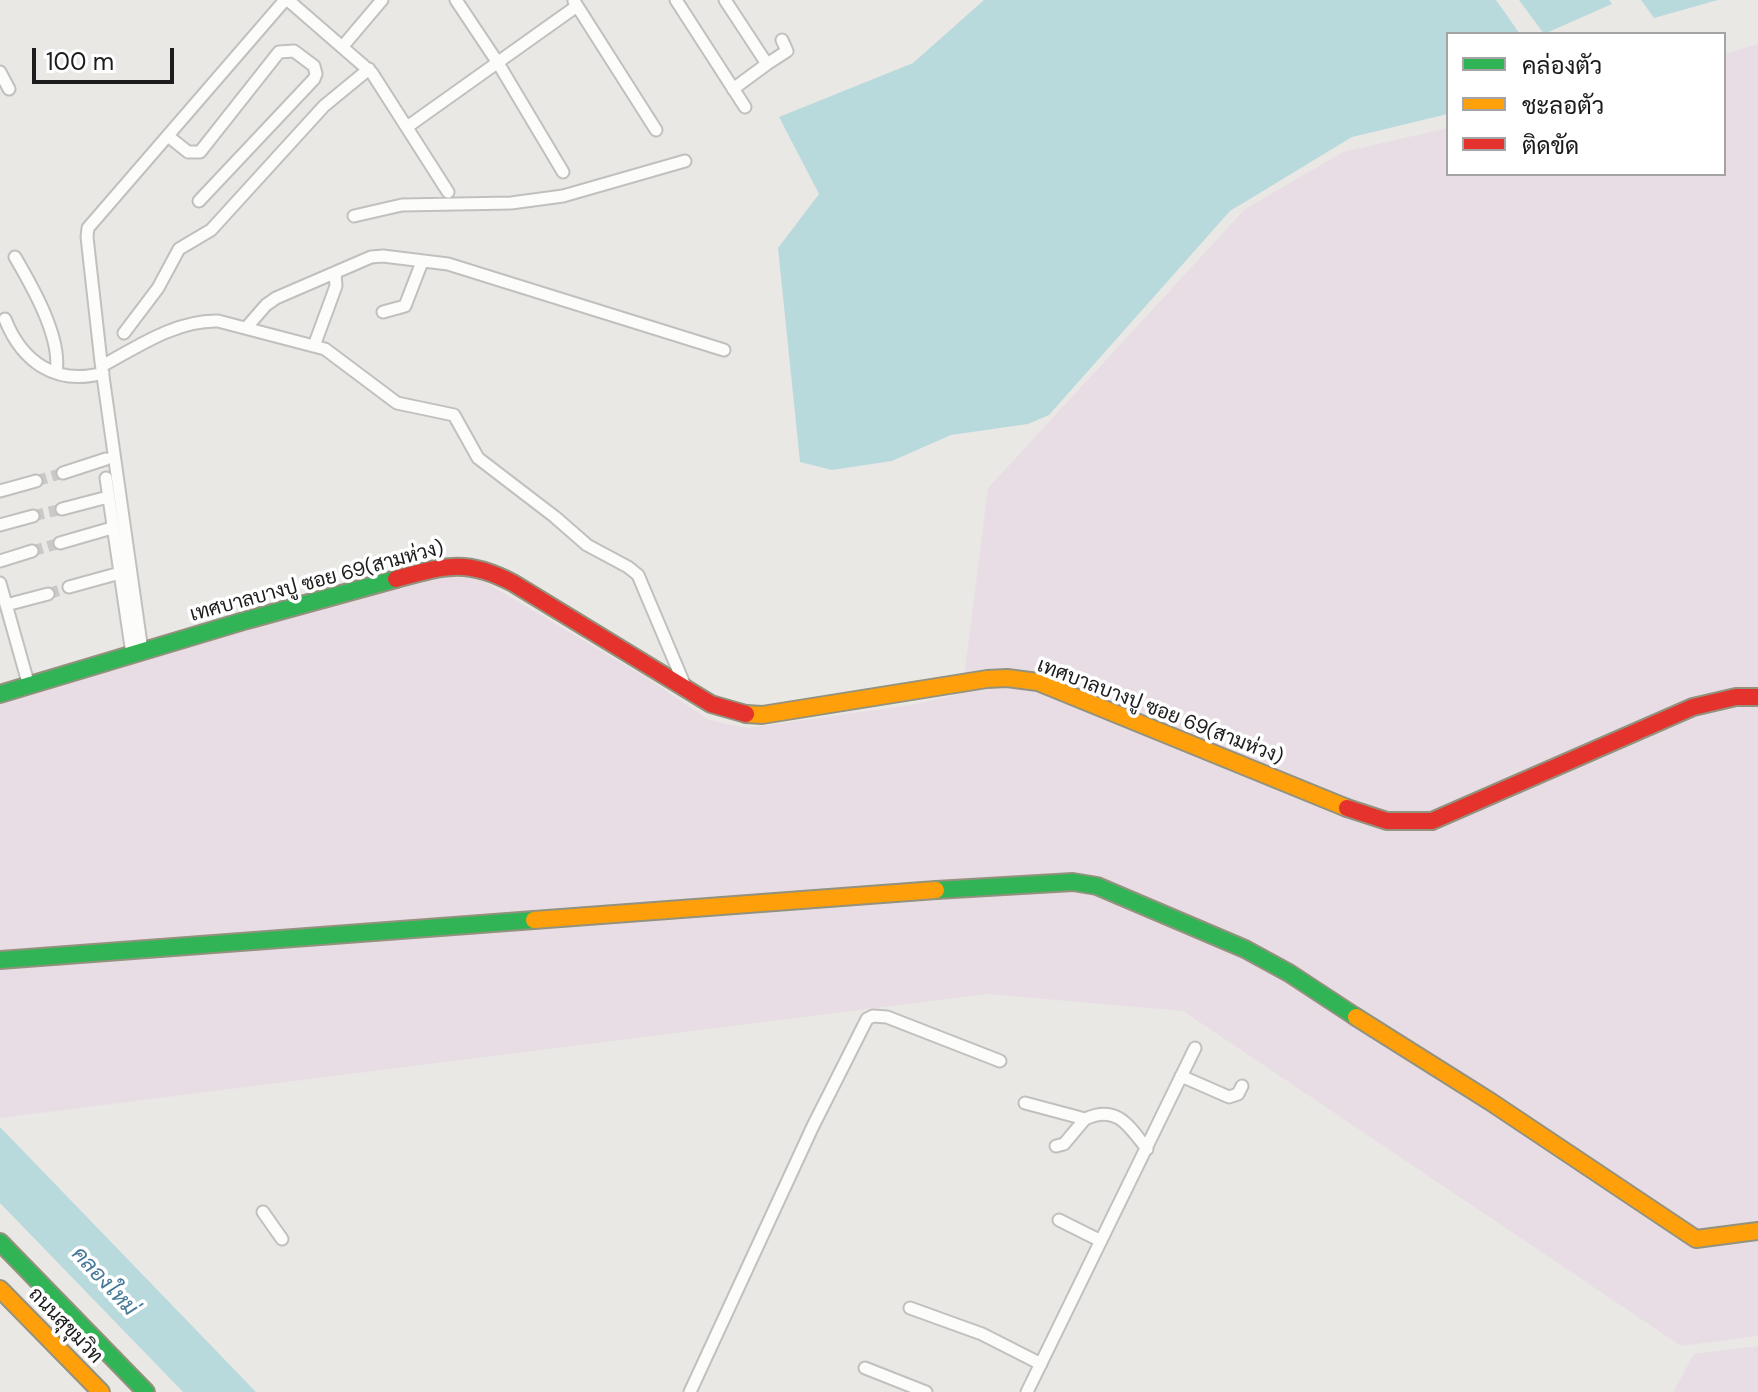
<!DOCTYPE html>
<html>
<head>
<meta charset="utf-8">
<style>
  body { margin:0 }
  #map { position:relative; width:1758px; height:1392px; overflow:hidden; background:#eae8e5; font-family:"DM Sans",Sarabun,sans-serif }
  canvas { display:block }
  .legend { position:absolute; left:1446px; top:32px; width:280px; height:144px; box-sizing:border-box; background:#fff; border:2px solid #a4a4a4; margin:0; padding:10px 14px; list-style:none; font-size:24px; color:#1c1c1c }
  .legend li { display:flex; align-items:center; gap:16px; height:40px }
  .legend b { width:40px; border:2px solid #a4a4a4 }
  .scale { position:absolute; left:32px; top:48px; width:142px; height:36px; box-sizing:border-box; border:4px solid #1c1c1c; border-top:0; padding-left:10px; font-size:24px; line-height:28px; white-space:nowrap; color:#1c1c1c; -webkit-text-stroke:6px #fff; paint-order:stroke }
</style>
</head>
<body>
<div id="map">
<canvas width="1758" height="1392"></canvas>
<ul class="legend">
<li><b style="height:10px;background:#30b455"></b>คล่องตัว</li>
<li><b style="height:10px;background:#ff9f0a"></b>ชะลอตัว</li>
<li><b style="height:10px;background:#e5322d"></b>ติดขัด</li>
</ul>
<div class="scale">100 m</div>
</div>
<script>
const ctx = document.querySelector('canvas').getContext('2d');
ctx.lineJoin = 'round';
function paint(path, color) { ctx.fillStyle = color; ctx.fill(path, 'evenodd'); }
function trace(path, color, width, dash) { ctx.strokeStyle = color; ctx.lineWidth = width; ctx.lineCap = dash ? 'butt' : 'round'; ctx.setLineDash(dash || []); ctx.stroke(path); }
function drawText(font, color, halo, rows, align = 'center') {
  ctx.font = font + ' "DM Sans",Sarabun,sans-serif'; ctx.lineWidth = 7; ctx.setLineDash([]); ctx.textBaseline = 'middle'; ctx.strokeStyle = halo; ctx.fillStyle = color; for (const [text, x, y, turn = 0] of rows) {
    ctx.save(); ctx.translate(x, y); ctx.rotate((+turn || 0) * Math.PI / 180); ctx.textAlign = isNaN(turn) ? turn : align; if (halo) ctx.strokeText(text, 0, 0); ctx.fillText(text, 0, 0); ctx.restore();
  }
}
paint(new Path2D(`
  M 1758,44 L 1758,1336 L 1681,1346 L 1183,1011 L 987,994 L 0,1118 L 0,700 L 447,574 L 481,580 L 647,678 L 709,720 L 747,728 L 911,705 L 962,693 L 988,488 L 1245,209 L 1343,152 L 1448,128 L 1448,174 L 1724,174 L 1724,54 Z
  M 1758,1346 L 1758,1392 L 1673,1392 L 1694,1354 Z`), '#e8dde5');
paint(new Path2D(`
  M 984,0 L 1496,0 L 1520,34 L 1448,34 L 1448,114 L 1352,137 L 1230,211 L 1049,415 L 1028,424 L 951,435 L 892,461 L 832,470 L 800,462 L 778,248 L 819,194 L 779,117 L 913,63 Z
  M 1519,0 L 1609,0 L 1612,4 L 1544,34 Z
  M 1641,0 L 1718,0 L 1654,18 Z
  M 0,1127 L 256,1392 L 183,1392 L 0,1203 Z`), '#b9dadd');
trace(new Path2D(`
  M 36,481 L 63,473
  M 33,516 L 62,509
  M 32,551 L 60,543
  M 48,594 L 69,587`), '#cbc9c7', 11, [11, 5.5]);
const street = new Path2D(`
  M 288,0 L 372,73 L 448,192
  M 456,0 L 498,63 L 563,172
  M 676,0 L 745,107
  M 725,0 L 767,64 L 787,51 L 782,40
  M 574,1 L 656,130
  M 343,46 L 382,0
  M 0,72 L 9,89
  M 733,89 L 767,64
  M 407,127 L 577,6
  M 168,136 L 188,152 L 200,152 L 279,52 L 294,51 L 314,66 L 316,74 L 314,79 L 199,201
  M 354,216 L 402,205 L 511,203 L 563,196 L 685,161
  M 15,257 C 32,286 62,338 56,372
  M 383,312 L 405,306 L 422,262
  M 5,319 C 22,362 56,386 103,373
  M 246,328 L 266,305 L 276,298 L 371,257 L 383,256 L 448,264 L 724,350
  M 124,333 L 158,288 L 179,249 L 211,230 L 324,106 L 369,69
  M 314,346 L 336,286 L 335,273
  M 102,366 C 137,347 176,320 218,321 L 325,349 L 397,403 L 454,415 L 478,458 L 555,517 L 587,545 L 628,567 L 638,575 L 685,686
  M 63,473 L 106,459
  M 106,478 L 132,654
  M 0,491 L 36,481
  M 62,509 L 108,497
  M 0,525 L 33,516
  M 60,543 L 112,528
  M 0,561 L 32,551
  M 0,583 L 29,686
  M 69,587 L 120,573
  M 6,605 L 48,594
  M 142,651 L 101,362 L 87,237 L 88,228 L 285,0
  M 1181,1076 L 1229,1097 L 1238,1094 L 1242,1086
  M 1025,1103 L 1085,1119 C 1117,1104 1129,1126 1147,1149
  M 1056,1146 L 1064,1144 L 1085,1119
  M 263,1212 L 282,1239
  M 1059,1220 L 1101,1241
  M 910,1308 L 982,1334 L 1041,1364
  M 865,1368 L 926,1392
  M 690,1392 L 813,1126 L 867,1019 L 873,1016 L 887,1017 L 1000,1061
  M 1027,1392 L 1195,1048`);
const fast = new Path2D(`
  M 0,694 L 247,620 L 396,579
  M 936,890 L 1073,882 L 1097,886 L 1245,949 L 1289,973 L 1356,1017
  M 0,960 L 534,920
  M 0,1242 L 146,1392`);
const slow = new Path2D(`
  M 746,714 L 762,715 L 987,679 L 1007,678 L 1038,682 L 1347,808
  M 534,920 L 936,890
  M 1356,1017 L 1491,1102 L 1696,1239 L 1758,1231
  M 0,1289 L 101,1392`);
const jam = new Path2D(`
  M 396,579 C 444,566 466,558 513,583 L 711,704 L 746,714
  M 1347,808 L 1387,821 L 1432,821 L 1693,707 L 1736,697 L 1758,697`);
trace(street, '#c1c0bf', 15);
trace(fast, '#93927e', 20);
trace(slow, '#93927e', 20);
trace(jam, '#93927e', 20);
trace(street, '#fcfcfb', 11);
trace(fast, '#30b455', 16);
trace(slow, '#ff9f0a', 16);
trace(jam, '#e5322d', 16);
drawText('20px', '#1c1c1c', '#fff', [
  ["เทศบาลบางปู ซอย 69(สามห่วง)",317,582,-15],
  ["เทศบาลบางปู ซอย 69(สามห่วง)",1160,712,21],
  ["ถนนสุขุมวิท",65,1326,46]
]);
drawText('italic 22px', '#477a98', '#fff', [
  ["คลองใหม่",104,1282,47]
]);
</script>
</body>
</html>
